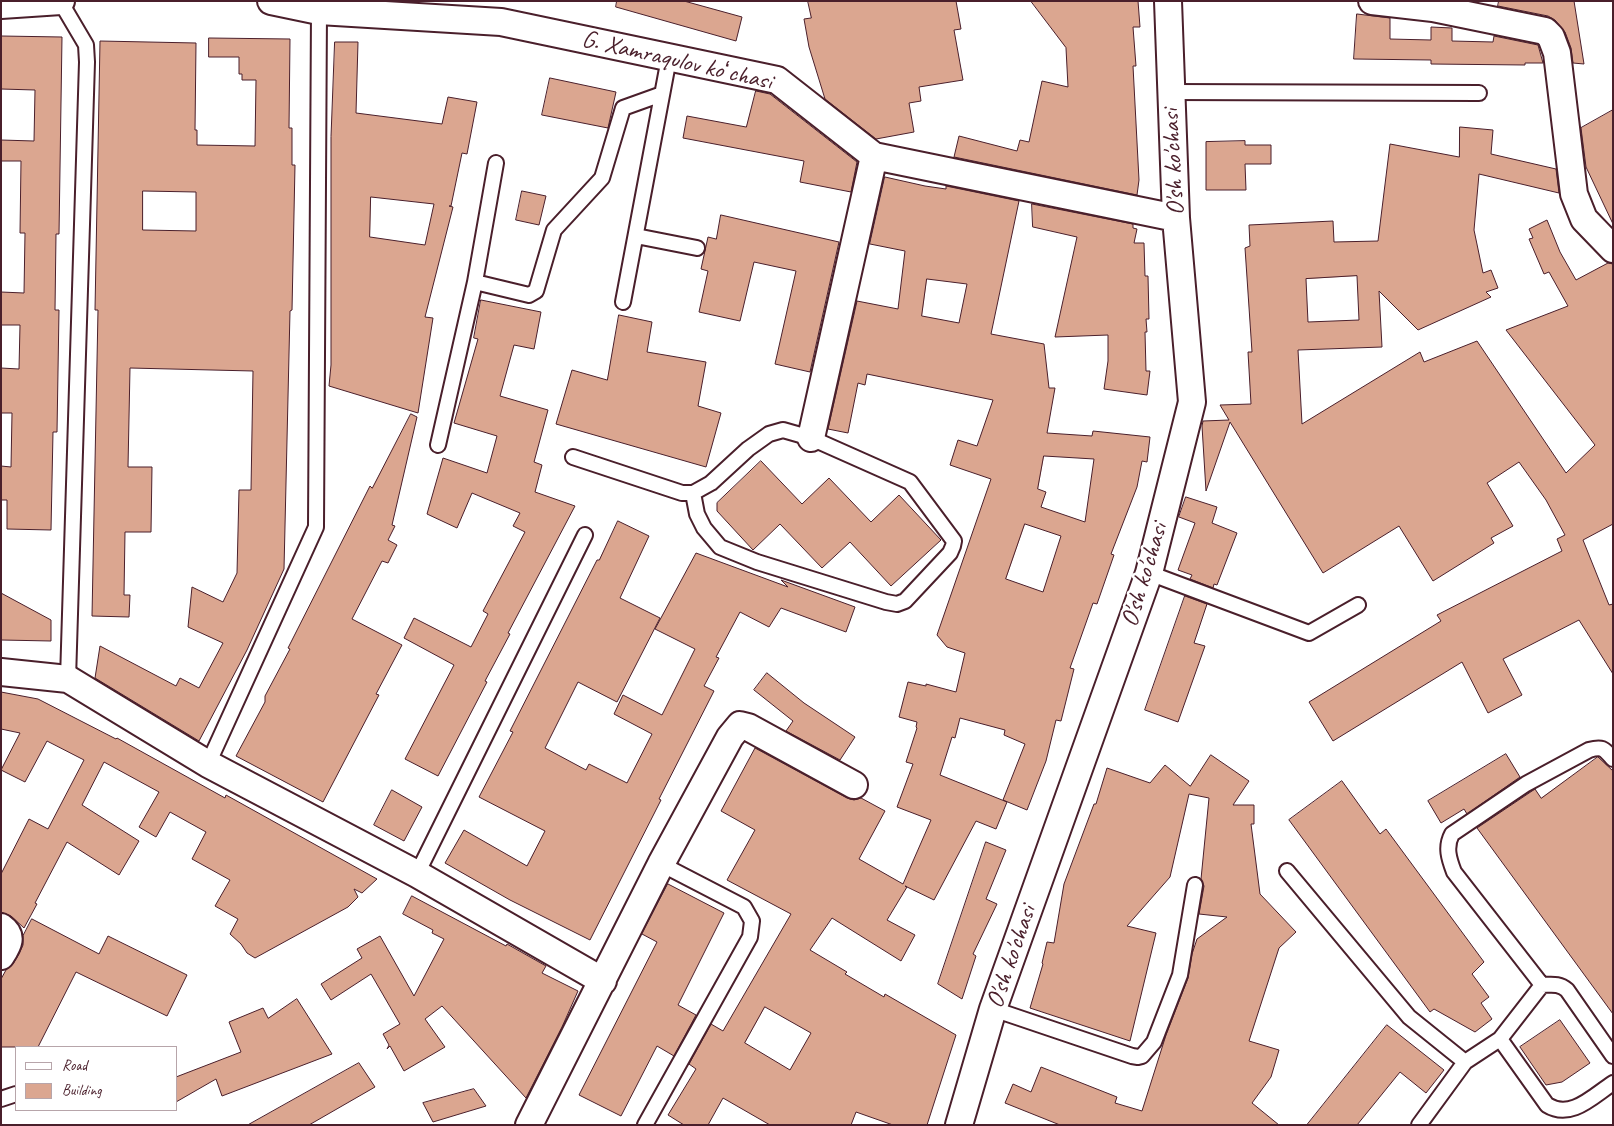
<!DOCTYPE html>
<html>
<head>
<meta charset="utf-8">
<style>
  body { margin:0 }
  #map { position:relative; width:1614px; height:1126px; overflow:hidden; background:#fff; font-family:Caveat,sans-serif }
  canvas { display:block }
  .frame { position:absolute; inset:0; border:2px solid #4a1f2b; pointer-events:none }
  .legend { position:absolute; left:15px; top:1046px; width:162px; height:65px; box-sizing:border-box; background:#fff; border:1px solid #b7a5aa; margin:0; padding:6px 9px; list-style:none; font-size:15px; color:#4a1f2b }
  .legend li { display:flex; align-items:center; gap:10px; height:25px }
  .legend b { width:25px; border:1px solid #b7a5aa }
</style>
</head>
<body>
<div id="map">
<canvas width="1614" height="1126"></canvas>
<div class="frame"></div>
<ul class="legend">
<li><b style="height:6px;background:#fff"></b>Road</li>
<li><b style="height:14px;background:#dba690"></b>Building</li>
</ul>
</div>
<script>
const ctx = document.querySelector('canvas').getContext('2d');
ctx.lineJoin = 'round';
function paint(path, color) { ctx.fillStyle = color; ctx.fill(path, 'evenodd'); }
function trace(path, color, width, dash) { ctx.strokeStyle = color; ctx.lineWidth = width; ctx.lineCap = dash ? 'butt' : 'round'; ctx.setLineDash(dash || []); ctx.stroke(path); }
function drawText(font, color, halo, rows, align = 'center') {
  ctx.font = font + ' Caveat,sans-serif'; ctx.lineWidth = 5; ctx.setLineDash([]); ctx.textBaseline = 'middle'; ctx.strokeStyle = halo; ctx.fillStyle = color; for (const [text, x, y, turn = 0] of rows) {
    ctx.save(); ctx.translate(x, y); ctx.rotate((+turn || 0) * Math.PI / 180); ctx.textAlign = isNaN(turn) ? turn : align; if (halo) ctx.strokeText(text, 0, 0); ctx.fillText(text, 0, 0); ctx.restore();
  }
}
const building = new Path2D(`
  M 617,1 L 684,1 L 742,17 L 736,41 L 616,7 Z
  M 808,1 L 956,1 L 961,29 L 954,30 L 963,80 L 919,87 L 921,101 L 909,103 L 914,132 L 876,139 L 825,99 L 809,47 L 804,19 L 811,18 Z
  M 1031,1 L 1138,1 L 1140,27 L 1133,27 L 1136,66 L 1133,66 L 1139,180 L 1137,195 L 954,157 L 959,136 L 1017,151 L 1020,140 L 1029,142 L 1042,81 L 1068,87 L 1066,48 Z
  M 1499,1 L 1574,1 L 1584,64 L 1573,63 L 1571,48 L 1565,32 L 1555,20 L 1548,16 L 1498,6 Z
  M 1357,14 L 1390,18 L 1390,39 L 1431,40 L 1431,27 L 1452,28 L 1452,41 L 1493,42 L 1494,36 L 1538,45 L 1543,63 L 1525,63 L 1525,65 L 1431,64 L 1431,60 L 1354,59 Z
  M 1,36 L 62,37 L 59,234 L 56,234 L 55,310 L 59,310 L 57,432 L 53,432 L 51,530 L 7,529 L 7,500 L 1,500 L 1,466 L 11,467 L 12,413 L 1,413 L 1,368 L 19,369 L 20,325 L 1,325 L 1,292 L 24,293 L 25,233 L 20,233 L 21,161 L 1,161 L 1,140 L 34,141 L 35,90 L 1,89 Z
  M 209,38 L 290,39 L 289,128 L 292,128 L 292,165 L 295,165 L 292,310 L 290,311 L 284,569 L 247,650 L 199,741 L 95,678 L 100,646 L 176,686 L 180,678 L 199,688 L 223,643 L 188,627 L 192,587 L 223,602 L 237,573 L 239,490 L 251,490 L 253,371 L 130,368 L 128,467 L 152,467 L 151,532 L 125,532 L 124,595 L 130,595 L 129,617 L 92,616 L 98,310 L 95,310 L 100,41 L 196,43 L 195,130 L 197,130 L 197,145 L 255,146 L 256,80 L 242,80 L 242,74 L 239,74 L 239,57 L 209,57 ZM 143,191 L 196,192 L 196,231 L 143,230 Z
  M 335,42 L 358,42 L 356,113 L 442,124 L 448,97 L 477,102 L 467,154 L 462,153 L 451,206 L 449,206 L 453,207 L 425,317 L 433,318 L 418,413 L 329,386 L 331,365 L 331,137 ZM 371,197 L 434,204 L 425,245 L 370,237 Z
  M 550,78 L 616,92 L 608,128 L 542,115 Z
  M 756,91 L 770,94 L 857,162 L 851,192 L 800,182 L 804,161 L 683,138 L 687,116 L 746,127 Z
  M 1613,110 L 1613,224 L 1586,167 L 1581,128 Z
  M 1460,127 L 1493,130 L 1491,154 L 1556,169 L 1559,193 L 1479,174 L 1474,230 L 1483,273 L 1491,270 L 1498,288 L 1486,292 L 1491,297 L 1418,330 L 1379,291 L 1382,347 L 1298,350 L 1302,424 L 1420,352 L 1424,362 L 1477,341 L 1566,473 L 1595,445 L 1506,330 L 1568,306 L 1549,272 L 1544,274 L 1529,239 L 1533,238 L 1529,229 L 1547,220 L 1560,252 L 1576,280 L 1608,263 L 1613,264 L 1613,524 L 1583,540 L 1609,605 L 1613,604 L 1613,674 L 1579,620 L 1503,659 L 1522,695 L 1488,713 L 1462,662 L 1333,741 L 1309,702 L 1441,621 L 1437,615 L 1562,551 L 1557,539 L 1565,535 L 1546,500 L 1519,462 L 1487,483 L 1513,526 L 1491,538 L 1494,543 L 1433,581 L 1399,526 L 1323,573 L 1230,422 L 1206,491 L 1202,426 L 1203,421 L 1229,420 L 1220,405 L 1251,404 L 1248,352 L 1252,352 L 1245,248 L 1250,246 L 1249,225 L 1333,221 L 1334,242 L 1378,241 L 1390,144 L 1459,157 ZM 1357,276 L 1359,320 L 1308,322 L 1306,279 Z
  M 1245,141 L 1245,145 L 1271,145 L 1271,164 L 1245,164 L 1246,190 L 1206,190 L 1206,142 Z
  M 885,177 L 925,186 L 946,189 L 946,186 L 1019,201 L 991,334 L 1044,344 L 1049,388 L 1055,388 L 1047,433 L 1092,436 L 1093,431 L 1150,437 L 1147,462 L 1142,461 L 1137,487 L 1111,554 L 1114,555 L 1097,604 L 1093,603 L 1070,668 L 1074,669 L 1061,721 L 1056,720 L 1046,761 L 1027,810 L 1003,800 L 1025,744 L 1004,735 L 1005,730 L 960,718 L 955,738 L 952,737 L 940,775 L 1007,802 L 996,829 L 976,821 L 934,900 L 905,886 L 907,887 L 887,920 L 915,935 L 901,961 L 832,918 L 810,950 L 847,972 L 845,974 L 884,997 L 885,994 L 956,1035 L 927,1125 L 893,1125 L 856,1112 L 851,1125 L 770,1125 L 723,1098 L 708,1125 L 684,1125 L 668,1115 L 696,1069 L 689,1064 L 711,1024 L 723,1031 L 791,914 L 727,880 L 755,830 L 721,811 L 755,748 L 847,798 L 854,800 L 861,798 L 885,811 L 859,859 L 903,884 L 931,820 L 897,807 L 913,764 L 906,762 L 917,728 L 916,727 L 917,722 L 899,717 L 908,682 L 926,686 L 926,684 L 956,692 L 965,653 L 947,647 L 937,635 L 991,479 L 950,465 L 958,440 L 977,446 L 993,400 L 867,374 L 865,385 L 858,383 L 848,433 L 828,429 L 857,301 L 898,309 L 905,251 L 870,244 ZM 927,279 L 967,284 L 959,323 L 922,316 ZM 1044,456 L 1094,459 L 1085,522 L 1041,507 L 1046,492 L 1038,489 ZM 1025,524 L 1061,536 L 1043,592 L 1006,579 ZM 765,1007 L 811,1033 L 790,1070 L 745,1043 Z
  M 522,191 L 546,196 L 539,225 L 516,220 Z
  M 1032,204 L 1133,224 L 1133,228 L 1137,229 L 1134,243 L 1144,243 L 1145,276 L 1148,276 L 1149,319 L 1146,319 L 1147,332 L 1145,332 L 1146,371 L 1150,371 L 1147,395 L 1104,389 L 1108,361 L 1108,335 L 1055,337 L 1077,237 L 1033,227 Z
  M 721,215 L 839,242 L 810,372 L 775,364 L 796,271 L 754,262 L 740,321 L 699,312 L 708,271 L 701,269 L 708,237 L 716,239 Z
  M 481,300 L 541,312 L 534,349 L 514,345 L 500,396 L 548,410 L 534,462 L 542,465 L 535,492 L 575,506 L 508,633 L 510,634 L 485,681 L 487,682 L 438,776 L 405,759 L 454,665 L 404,638 L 414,618 L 471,647 L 488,614 L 483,611 L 525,532 L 513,526 L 520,513 L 472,493 L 457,528 L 427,514 L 443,458 L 487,473 L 497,436 L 454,423 L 478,339 L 474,338 Z
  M 619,315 L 652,322 L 647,352 L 706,362 L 698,406 L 721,413 L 706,467 L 556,424 L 572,370 L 607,380 Z
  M 411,414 L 417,417 L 392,525 L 395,526 L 388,540 L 397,545 L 388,563 L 382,561 L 352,619 L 402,645 L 376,694 L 379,695 L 323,802 L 236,756 L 265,702 L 265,696 L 290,649 L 288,648 L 370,486 L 372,488 Z
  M 761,461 L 802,504 L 829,478 L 871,522 L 899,495 L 941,540 L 891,586 L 850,542 L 822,568 L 780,524 L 753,550 L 717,511 L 717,503 Z
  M 1186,497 L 1217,507 L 1212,523 L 1237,533 L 1217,585 L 1214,584 L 1213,588 L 1190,579 L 1192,575 L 1178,570 L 1195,523 L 1179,517 Z
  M 618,521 L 649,536 L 620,598 L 660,618 L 617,702 L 578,682 L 545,748 L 586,770 L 589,764 L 627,783 L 652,734 L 614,714 L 623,695 L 662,715 L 695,649 L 655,629 L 696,553 L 788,587 L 781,580 L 855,607 L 846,632 L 781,608 L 769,627 L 740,612 L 716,657 L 719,658 L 704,686 L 714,691 L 659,799 L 661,800 L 590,940 L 510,900 L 445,863 L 464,830 L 527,866 L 545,831 L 479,797 L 513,732 L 510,731 L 597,560 L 599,560 Z
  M 1,593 L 51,620 L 51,641 L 1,640 Z
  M 1185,596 L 1207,604 L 1194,643 L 1205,646 L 1178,722 L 1145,710 Z
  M 767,673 L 804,703 L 855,737 L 840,760 L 786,731 L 793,721 L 754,690 Z
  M 1,692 L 38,699 L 116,739 L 117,738 L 225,798 L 226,795 L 377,879 L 362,893 L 354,889 L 358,897 L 348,907 L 255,958 L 247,953 L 241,944 L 230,934 L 238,919 L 215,906 L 230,880 L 192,859 L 206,832 L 170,812 L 156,837 L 139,827 L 159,792 L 104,762 L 82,805 L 139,841 L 119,875 L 67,842 L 35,903 L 37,904 L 24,928 L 11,916 L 1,912 L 1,874 L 29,819 L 48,829 L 84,760 L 47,741 L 25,782 L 1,770 L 20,733 L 1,729 Z
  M 1506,754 L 1520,777 L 1467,814 L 1464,809 L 1441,823 L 1428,801 Z
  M 1211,755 L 1249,781 L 1233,805 L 1254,805 L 1254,824 L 1251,824 L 1260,894 L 1296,932 L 1279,948 L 1249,1041 L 1279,1050 L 1271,1077 L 1252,1103 L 1279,1125 L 1060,1125 L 1005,1103 L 1013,1084 L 1031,1092 L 1041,1067 L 1117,1097 L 1115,1103 L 1142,1111 L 1166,1035 L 1188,978 L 1192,954 L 1197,939 L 1227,917 L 1199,914 L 1204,886 L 1201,879 L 1209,798 L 1189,794 L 1170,877 L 1127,926 L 1156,933 L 1130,1041 L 1030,1008 L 1043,964 L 1042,963 L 1047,942 L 1054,943 L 1064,884 L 1094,804 L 1096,804 L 1107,768 L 1150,783 L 1165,765 L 1190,786 Z
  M 1598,757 L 1613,771 L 1613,1014 L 1477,828 L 1535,789 L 1541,798 Z
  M 1342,781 L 1380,834 L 1386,829 L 1484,962 L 1472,974 L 1489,997 L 1481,1003 L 1492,1019 L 1475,1032 L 1434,1009 L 1430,1012 L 1289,820 Z
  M 392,790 L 422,807 L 404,841 L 374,825 Z
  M 986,842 L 1006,850 L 986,899 L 997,904 L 973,954 L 976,956 L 962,999 L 938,984 Z
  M 668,884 L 724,913 L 678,1005 L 696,1015 L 674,1056 L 657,1046 L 621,1116 L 579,1095 L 657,942 L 642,934 Z
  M 412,896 L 506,946 L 507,944 L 546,966 L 542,973 L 578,991 L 562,1027 L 526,1098 L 442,1006 L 425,1019 L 445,1047 L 404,1071 L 390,1046 L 387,1049 L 389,1045 L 383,1034 L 400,1024 L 371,974 L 331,1000 L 321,984 L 362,958 L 357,949 L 380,936 L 414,996 L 444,939 L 432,933 L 433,930 L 403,914 Z
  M 32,919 L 99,954 L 108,936 L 187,975 L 167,1016 L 76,972 L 38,1047 L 1,1047 L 1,979 L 6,970 L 13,964 L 19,954 L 23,945 L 23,936 Z
  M 297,999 L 332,1054 L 222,1096 L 216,1079 L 176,1102 L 176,1077 L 241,1052 L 229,1022 L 263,1008 L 268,1018 Z
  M 1560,1020 L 1590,1063 L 1562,1082 L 1546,1085 L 1520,1047 Z
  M 1387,1025 L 1444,1070 L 1426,1093 L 1400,1072 L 1357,1125 L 1307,1125 Z
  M 359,1063 L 375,1087 L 309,1125 L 248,1125 Z
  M 474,1089 L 486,1106 L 433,1122 L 423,1103 Z`);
paint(building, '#dba690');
trace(building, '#4a1f2b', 1);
const lane = new Path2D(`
  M 60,1 L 86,45 L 87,62 L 68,679
  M 1170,92 L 1479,93
  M 636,236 L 697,248
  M 475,282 L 496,163
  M 623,302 L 669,58
  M 438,445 L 475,282 L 529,295 L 536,291 L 554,230 L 602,178 L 623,108 L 662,94
  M 573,457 L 682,493 L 693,493 L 711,483 L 748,449 L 769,434 L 783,430 L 811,438 L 910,482 L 954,541 L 953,546 L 950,553 L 905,601 L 897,604 L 886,602 L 757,562 L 720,547 L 704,528 L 697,514 L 693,493
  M 1149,573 L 1309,633 L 1358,605
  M 208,764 L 316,527 L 319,11
  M 1287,871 L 1409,1017 L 1465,1062
  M 417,874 L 585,535
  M 1542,985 C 1551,985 1559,983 1567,990 L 1613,1056
  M 993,1009 L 1132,1056 L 1138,1057 L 1142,1056 L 1154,1042 L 1180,975 L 1195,885
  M 1500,1039 L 1547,1105 C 1571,1120 1593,1096 1613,1083
  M 1,1099 L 16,1094
  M 645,1125 L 750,937 L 752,921 L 744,907 L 661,864
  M 1419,1125 L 1465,1062 L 1500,1039 L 1542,985 L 1454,872 C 1449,859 1445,847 1452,834 L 1526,784 L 1589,750 C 1603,746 1604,749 1613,759`);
const street = new Path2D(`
  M 271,1 L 319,11 L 501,22 L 777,80 L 874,156 L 1176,218
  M 1372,1 L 1433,8 L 1545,31 L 1551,37 L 1557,53 L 1574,194 L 1584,219 L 1613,249
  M 1,5 L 61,1
  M 811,438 L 874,156
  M 1,672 L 68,679 L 208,764 L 417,874 L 603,981
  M 1,927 C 14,936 8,945 1,956
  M 529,1125 L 661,864 L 730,737 L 740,725 L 748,727 L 854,785
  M 959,1125 L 993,1009 L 1149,573 L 1192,402 L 1176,218 L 1168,1`);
trace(lane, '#4a1f2b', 18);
trace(street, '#4a1f2b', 30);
trace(lane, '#fff', 14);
trace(street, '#fff', 26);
drawText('25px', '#4a1f2b', '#fff', [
  ["G. Xamraqulov koʻchasi",677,61,13],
  ["O'sh ko'chasi",1174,162,-93],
  ["O'sh ko'chasi",1145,575,-73],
  ["O'sh ko'chasi",1012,957,-71]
]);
</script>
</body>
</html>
